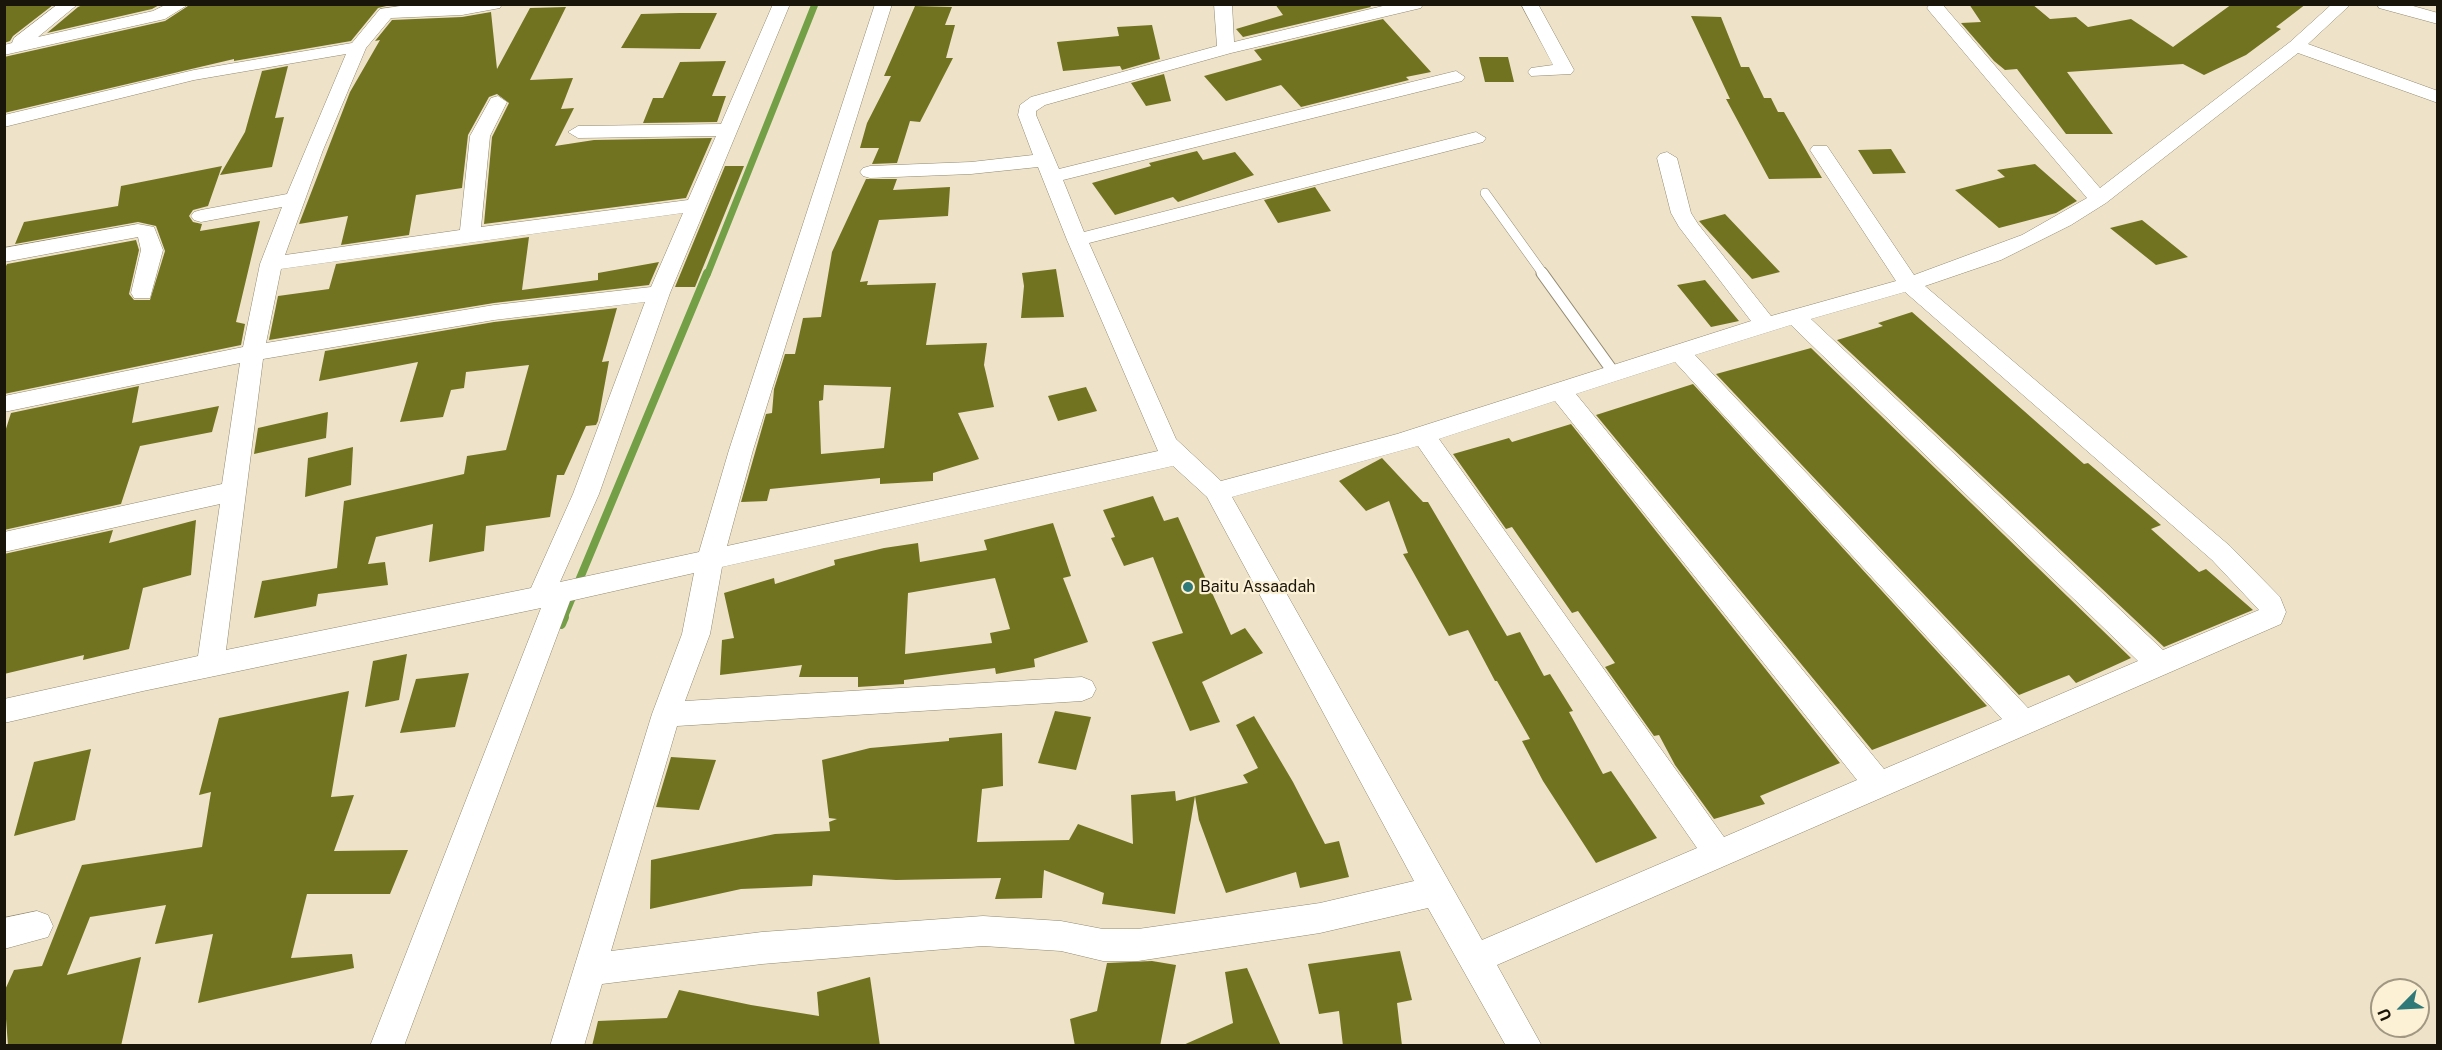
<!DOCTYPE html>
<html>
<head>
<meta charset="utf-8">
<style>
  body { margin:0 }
  #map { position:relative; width:2442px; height:1050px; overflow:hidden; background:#eee3c8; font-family:"Public Sans",sans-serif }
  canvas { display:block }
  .frame { position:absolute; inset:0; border:6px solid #19150b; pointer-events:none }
  .north { position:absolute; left:2370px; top:978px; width:60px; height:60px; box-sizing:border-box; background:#fcf0d5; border:2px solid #a19884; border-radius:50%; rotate:246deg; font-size:16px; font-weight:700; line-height:24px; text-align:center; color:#19150b }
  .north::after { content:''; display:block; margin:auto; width:21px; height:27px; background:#2f7978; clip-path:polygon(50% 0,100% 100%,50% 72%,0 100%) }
</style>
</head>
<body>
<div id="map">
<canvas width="2442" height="1050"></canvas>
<div class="frame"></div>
<div class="north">U</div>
</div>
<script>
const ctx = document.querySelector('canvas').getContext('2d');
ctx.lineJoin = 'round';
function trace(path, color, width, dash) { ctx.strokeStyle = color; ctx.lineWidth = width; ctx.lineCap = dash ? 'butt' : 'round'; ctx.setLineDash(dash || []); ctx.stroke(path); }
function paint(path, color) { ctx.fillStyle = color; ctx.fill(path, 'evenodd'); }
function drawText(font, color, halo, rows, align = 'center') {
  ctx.font = font + ' "Public Sans",sans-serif'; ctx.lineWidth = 4.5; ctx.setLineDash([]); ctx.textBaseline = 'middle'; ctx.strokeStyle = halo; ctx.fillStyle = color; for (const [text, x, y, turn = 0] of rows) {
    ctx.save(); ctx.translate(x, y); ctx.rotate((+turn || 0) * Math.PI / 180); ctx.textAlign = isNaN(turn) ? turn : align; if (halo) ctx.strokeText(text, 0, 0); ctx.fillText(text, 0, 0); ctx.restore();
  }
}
trace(new Path2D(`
  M 707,275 L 815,4`), '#739f46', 7);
trace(new Path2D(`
  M 563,619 L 707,273`), '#739f46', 8);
trace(new Path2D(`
  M 561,624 L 564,617`), '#739f46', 10);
paint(new Path2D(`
  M 4,4 L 51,4 L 53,5 L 13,36 L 10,41 L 4,43 Z
  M 85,4 L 161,4 L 152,9 L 47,33 L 78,7 Z
  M 191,4 L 395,4 L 378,8 L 351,41 L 234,61 L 234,59 L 4,113 L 4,57 L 165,21 Z
  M 1275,4 L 1369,4 L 1371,7 L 1243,37 L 1236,29 L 1283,15 Z
  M 1969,4 L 2032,4 L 2050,19 L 2076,17 L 2088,27 L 2131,19 L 2173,47 L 2232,4 L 2306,4 L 2276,27 L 2281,29 L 2246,55 L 2204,75 L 2183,64 L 2067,72 L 2113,134 L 2066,134 L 2017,69 L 2005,70 L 1994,61 L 1961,23 L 1981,22 Z
  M 915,6 L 952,7 L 945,25 L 955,25 L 946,58 L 953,58 L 920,122 L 910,121 L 897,163 L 872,164 L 879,148 L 860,148 L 867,123 L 891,76 L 884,76 Z
  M 566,7 L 530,80 L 573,78 L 561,109 L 574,108 L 555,146 L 594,140 L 712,138 L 686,198 L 484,224 L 492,137 L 509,103 L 497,94 L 489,97 L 468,135 L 462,188 L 416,195 L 409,235 L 341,245 L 348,216 L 299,224 L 350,92 L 380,40 L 375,41 L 392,20 L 462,17 L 491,12 L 497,69 L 530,8 Z
  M 679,13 L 717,13 L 700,49 L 621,48 L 641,14 Z
  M 1691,16 L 1721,17 L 1741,67 L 1749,67 L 1764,98 L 1771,98 L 1778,112 L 1784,112 L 1822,178 L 1769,179 L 1726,99 L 1730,99 Z
  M 1383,19 L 1431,72 L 1406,77 L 1409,80 L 1301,107 L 1281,85 L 1226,101 L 1204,76 L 1262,60 L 1254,50 Z
  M 1152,25 L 1160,59 L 1122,70 L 1120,66 L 1063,71 L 1057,42 L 1119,36 L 1117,27 Z
  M 1479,57 L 1508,57 L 1514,82 L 1485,82 Z
  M 726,61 L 712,96 L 726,96 L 717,122 L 643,123 L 653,98 L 663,98 L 680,62 Z
  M 288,66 L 275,118 L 284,117 L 272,167 L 220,175 L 245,132 L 262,71 Z
  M 1164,74 L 1171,101 L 1146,106 L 1131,83 Z
  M 1891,149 L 1906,173 L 1873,174 L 1858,150 Z
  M 1197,151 L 1203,160 L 1235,152 L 1254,175 L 1178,202 L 1173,197 L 1115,215 L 1092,183 L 1151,166 L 1149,163 Z
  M 2035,164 L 2077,201 L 2056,213 L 1999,228 L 1955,190 L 2005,177 L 1997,170 Z
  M 222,166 L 208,206 L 193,210 L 189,216 L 193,222 L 202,224 L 200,231 L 260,221 L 236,322 L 245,324 L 241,345 L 4,394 L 4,270 L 7,264 L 136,240 L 139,250 L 129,294 L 134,300 L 150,300 L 165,251 L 156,226 L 138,222 L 15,244 L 24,222 L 118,206 L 121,186 Z
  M 725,166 L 744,166 L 695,287 L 675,287 Z
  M 866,179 L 897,179 L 893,190 L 950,187 L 948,216 L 879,220 L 860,282 L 868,281 L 867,285 L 936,283 L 926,345 L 987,343 L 984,365 L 994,407 L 958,413 L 979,459 L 933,473 L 933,481 L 880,484 L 880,478 L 770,489 L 767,501 L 741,502 L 766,414 L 772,413 L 774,389 L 785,354 L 795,354 L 803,318 L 821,317 L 832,252 ZM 824,385 L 891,387 L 884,448 L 821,454 L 819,401 L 823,400 Z
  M 1315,187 L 1331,211 L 1278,223 L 1264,200 Z
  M 1725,214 L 1780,272 L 1752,279 L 1699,221 Z
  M 2142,220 L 2188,257 L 2156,265 L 2110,228 Z
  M 529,237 L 522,290 L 598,280 L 598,273 L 659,262 L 649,285 L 494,303 L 269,340 L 278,296 L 329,289 L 336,264 Z
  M 1056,269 L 1064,317 L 1021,318 L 1024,286 L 1022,273 Z
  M 1705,280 L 1739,321 L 1711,327 L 1677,285 Z
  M 617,308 L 602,362 L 609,361 L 598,421 L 596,425 L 586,426 L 564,475 L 557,475 L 550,517 L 486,526 L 484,551 L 429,562 L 433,524 L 376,537 L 368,564 L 385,562 L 388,585 L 318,594 L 316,606 L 254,618 L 262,581 L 337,568 L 344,501 L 464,474 L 467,456 L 506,450 L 529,365 L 466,372 L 464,388 L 451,390 L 443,417 L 400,422 L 418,362 L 319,381 L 325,351 L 494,322 Z
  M 1912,312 L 2084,464 L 2088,463 L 2161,525 L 2151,529 L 2199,572 L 2206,569 L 2253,610 L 2164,647 L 1837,340 L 1883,326 L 1878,323 Z
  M 1811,348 L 2131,658 L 2076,683 L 2069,675 L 2019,695 L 1716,374 Z
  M 1693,384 L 1987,706 L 1872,750 L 1596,415 Z
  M 139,386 L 132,423 L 219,406 L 212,432 L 140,446 L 121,504 L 4,530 L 4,435 L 11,413 Z
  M 1086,387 L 1097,411 L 1058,421 L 1048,396 Z
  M 328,412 L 326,438 L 254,454 L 258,428 Z
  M 1571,424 L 1840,763 L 1760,796 L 1765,804 L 1714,819 L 1675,765 L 1659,735 L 1654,736 L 1605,667 L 1615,663 L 1578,611 L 1572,613 L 1512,527 L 1506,529 L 1453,454 L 1509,438 L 1512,442 Z
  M 353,447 L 351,485 L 305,497 L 308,458 Z
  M 1382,458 L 1423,502 L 1428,502 L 1507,636 L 1520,632 L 1544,676 L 1550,674 L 1573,711 L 1569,712 L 1603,774 L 1611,771 L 1657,838 L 1596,863 L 1543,781 L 1522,741 L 1530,739 L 1497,681 L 1495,681 L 1468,630 L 1449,636 L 1403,554 L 1408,553 L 1389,501 L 1366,511 L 1339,481 Z
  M 1153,496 L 1164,521 L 1178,517 L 1231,635 L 1245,628 L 1263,653 L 1202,682 L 1220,722 L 1190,731 L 1152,642 L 1183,633 L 1153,557 L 1124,566 L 1111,538 L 1115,537 L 1103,510 Z
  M 196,520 L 191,575 L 143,588 L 129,649 L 83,660 L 84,655 L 4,674 L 4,554 L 113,530 L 109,543 Z
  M 1053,523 L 1071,576 L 1063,578 L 1088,642 L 1034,659 L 1035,667 L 996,674 L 995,668 L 904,680 L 904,684 L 858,687 L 858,677 L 799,677 L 802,665 L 720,675 L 722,640 L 734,638 L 724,593 L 774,578 L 775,584 L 835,565 L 834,560 L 884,548 L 918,543 L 920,562 L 987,550 L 984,540 ZM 995,578 L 1010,629 L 990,633 L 992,643 L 905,654 L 908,593 Z
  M 407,654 L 399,700 L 365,707 L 373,661 Z
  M 469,673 L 455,727 L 400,733 L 416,679 Z
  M 349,691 L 331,797 L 354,795 L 334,851 L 408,850 L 390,894 L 307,894 L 291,958 L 352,954 L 354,968 L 198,1003 L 213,934 L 155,944 L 166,905 L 90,917 L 67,975 L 141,957 L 121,1046 L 8,1046 L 4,992 L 14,970 L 42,966 L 82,865 L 202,847 L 211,792 L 199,795 L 219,718 Z
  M 1055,711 L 1091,717 L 1076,770 L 1038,763 Z
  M 1254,716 L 1293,782 L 1325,844 L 1339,841 L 1349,877 L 1300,888 L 1296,872 L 1226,893 L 1199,820 L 1195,796 L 1248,783 L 1243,775 L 1258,768 L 1236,725 Z
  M 1002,733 L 1003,786 L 982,789 L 977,842 L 1069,840 L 1078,824 L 1133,844 L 1131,795 L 1175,791 L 1176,801 L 1195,796 L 1175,914 L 1102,904 L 1104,893 L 1044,870 L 1042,898 L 995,899 L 1001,878 L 896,880 L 813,875 L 812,886 L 741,889 L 650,909 L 651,860 L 775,834 L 830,831 L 829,822 L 837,819 L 829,818 L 822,760 L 870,748 L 949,741 L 949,738 Z
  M 91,749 L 75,820 L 14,836 L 34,762 Z
  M 671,757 L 716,760 L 699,810 L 656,807 Z
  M 1400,951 L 1412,1000 L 1397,1003 L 1402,1046 L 1343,1046 L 1339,1011 L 1319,1014 L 1308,964 Z
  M 1152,961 L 1176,965 L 1160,1046 L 1075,1046 L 1070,1019 L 1097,1011 L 1107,963 Z
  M 1247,968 L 1281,1046 L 1181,1046 L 1233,1023 L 1225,972 Z
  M 870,977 L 880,1046 L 592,1046 L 598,1021 L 667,1018 L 679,990 L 751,1005 L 819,1016 L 817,992 Z`), '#727320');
const laneFar1 = new Path2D(`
  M 1485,193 L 1544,275`);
const lane = new Path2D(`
  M 1542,273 L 1614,373`);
const street = new Path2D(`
  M 58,4 L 78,4 L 38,37 L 153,11 L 167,4 L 189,4 L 165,19 L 4,55 L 4,45 L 12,43 L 14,38 Z
  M 414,4 L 502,4 L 500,8 L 462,15 L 391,18 L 366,48 L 323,150 L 285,255 L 460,230 L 470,136 L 491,98 L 498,96 L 507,102 L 490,136 L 481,227 L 688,200 L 716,136 L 578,138 L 568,132 L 578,126 L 721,124 L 773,4 L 790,4 L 670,293 L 599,494 L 560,582 L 699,552 L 729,450 L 875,4 L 892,4 L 753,450 L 727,546 L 1158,451 L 1067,240 L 1038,167 L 971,174 L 870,178 L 863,176 L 860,172 L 863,168 L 870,166 L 971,162 L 1033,155 L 1018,115 L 1020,105 L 1031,97 L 1217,46 L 1214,4 L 1232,4 L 1234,42 L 1391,4 L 1423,4 L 1421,8 L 1231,53 L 1045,105 L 1036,111 L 1036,115 L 1059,169 L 1456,71 L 1465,77 L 1462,81 L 1063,180 L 1084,232 L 1476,132 L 1486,138 L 1483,142 L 1089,243 L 1176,439 L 1221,481 L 1397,434 L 1751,321 L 1679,227 L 1671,213 L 1657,158 L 1660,154 L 1667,152 L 1677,158 L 1691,213 L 1698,224 L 1771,316 L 1896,281 L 1810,150 L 1813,146 L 1827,146 L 1914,275 L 2022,235 L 2087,198 L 1930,12 L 1927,8 L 1930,4 L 1942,4 L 2100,188 L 2290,42 L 2332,4 L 2351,4 L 2308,44 L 2438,91 L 2438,103 L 2298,53 L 2106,203 L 2071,225 L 2001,260 L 1925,286 L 2230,546 L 2280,597 L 2286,612 L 2281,624 L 1497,965 L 1542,1046 L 1506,1046 L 1428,908 L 1320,933 L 1138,961 L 1103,961 L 1061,951 L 983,946 L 762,964 L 602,984 L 584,1046 L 550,1046 L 652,714 L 682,634 L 694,573 L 570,601 L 404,1046 L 370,1046 L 541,608 L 143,691 L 4,723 L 4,699 L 198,656 L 220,504 L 4,552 L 4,532 L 222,484 L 240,363 L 4,412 L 4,396 L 243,347 L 260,264 L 282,207 L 201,222 L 194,220 L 191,216 L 194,212 L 201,210 L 287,194 L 346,54 L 194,80 L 4,127 L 4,115 L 194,70 L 352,43 L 380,9 ZM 683,213 L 651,287 L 494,305 L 266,343 L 281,269 ZM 1905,292 L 2212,560 L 2259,610 L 2163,650 L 1811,319 ZM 645,302 L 573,494 L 531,588 L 226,650 L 263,359 L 494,320 ZM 1791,325 L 2138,661 L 2028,708 L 1695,355 ZM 1675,362 L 2002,719 L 1884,769 L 1576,394 ZM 1555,401 L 1857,780 L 1724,837 L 1439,439 ZM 1418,446 L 1697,848 L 1482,940 L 1232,497 ZM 1173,466 L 1207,497 L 1414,881 L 1320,903 L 1138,929 L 1103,929 L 1061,921 L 983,916 L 762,932 L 611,951 L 677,726 L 1082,701 L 1092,697 L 1096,689 L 1092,681 L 1082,677 L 685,701 L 710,634 L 722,567 Z
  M 1521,4 L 1538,4 L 1574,70 L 1571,74 L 1531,76 L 1528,72 L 1531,68 L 1553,65 Z
  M 2377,4 L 2406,4 L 2438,13 L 2438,24 L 2379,8 Z
  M 138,224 L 154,227 L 163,250 L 150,298 L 134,298 L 131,293 L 141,250 L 138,237 L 4,262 L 4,248 Z
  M 37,911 L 48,915 L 53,926 L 48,937 L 4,949 L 4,918 Z`);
trace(laneFar1, '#92886f', 10);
trace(lane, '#92886f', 13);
trace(street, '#92886f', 1);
trace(laneFar1, '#fff', 9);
trace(lane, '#fff', 11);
paint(street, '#fff');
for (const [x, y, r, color] of [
  [1188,587,6,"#2f7978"]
]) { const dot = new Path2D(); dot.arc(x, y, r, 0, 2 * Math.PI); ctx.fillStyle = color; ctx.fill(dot); trace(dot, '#fcf0d5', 2); }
drawText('16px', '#19150b', '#fcf0d5', [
  ["Baitu Assaadah",1200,587]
], 'left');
</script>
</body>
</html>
